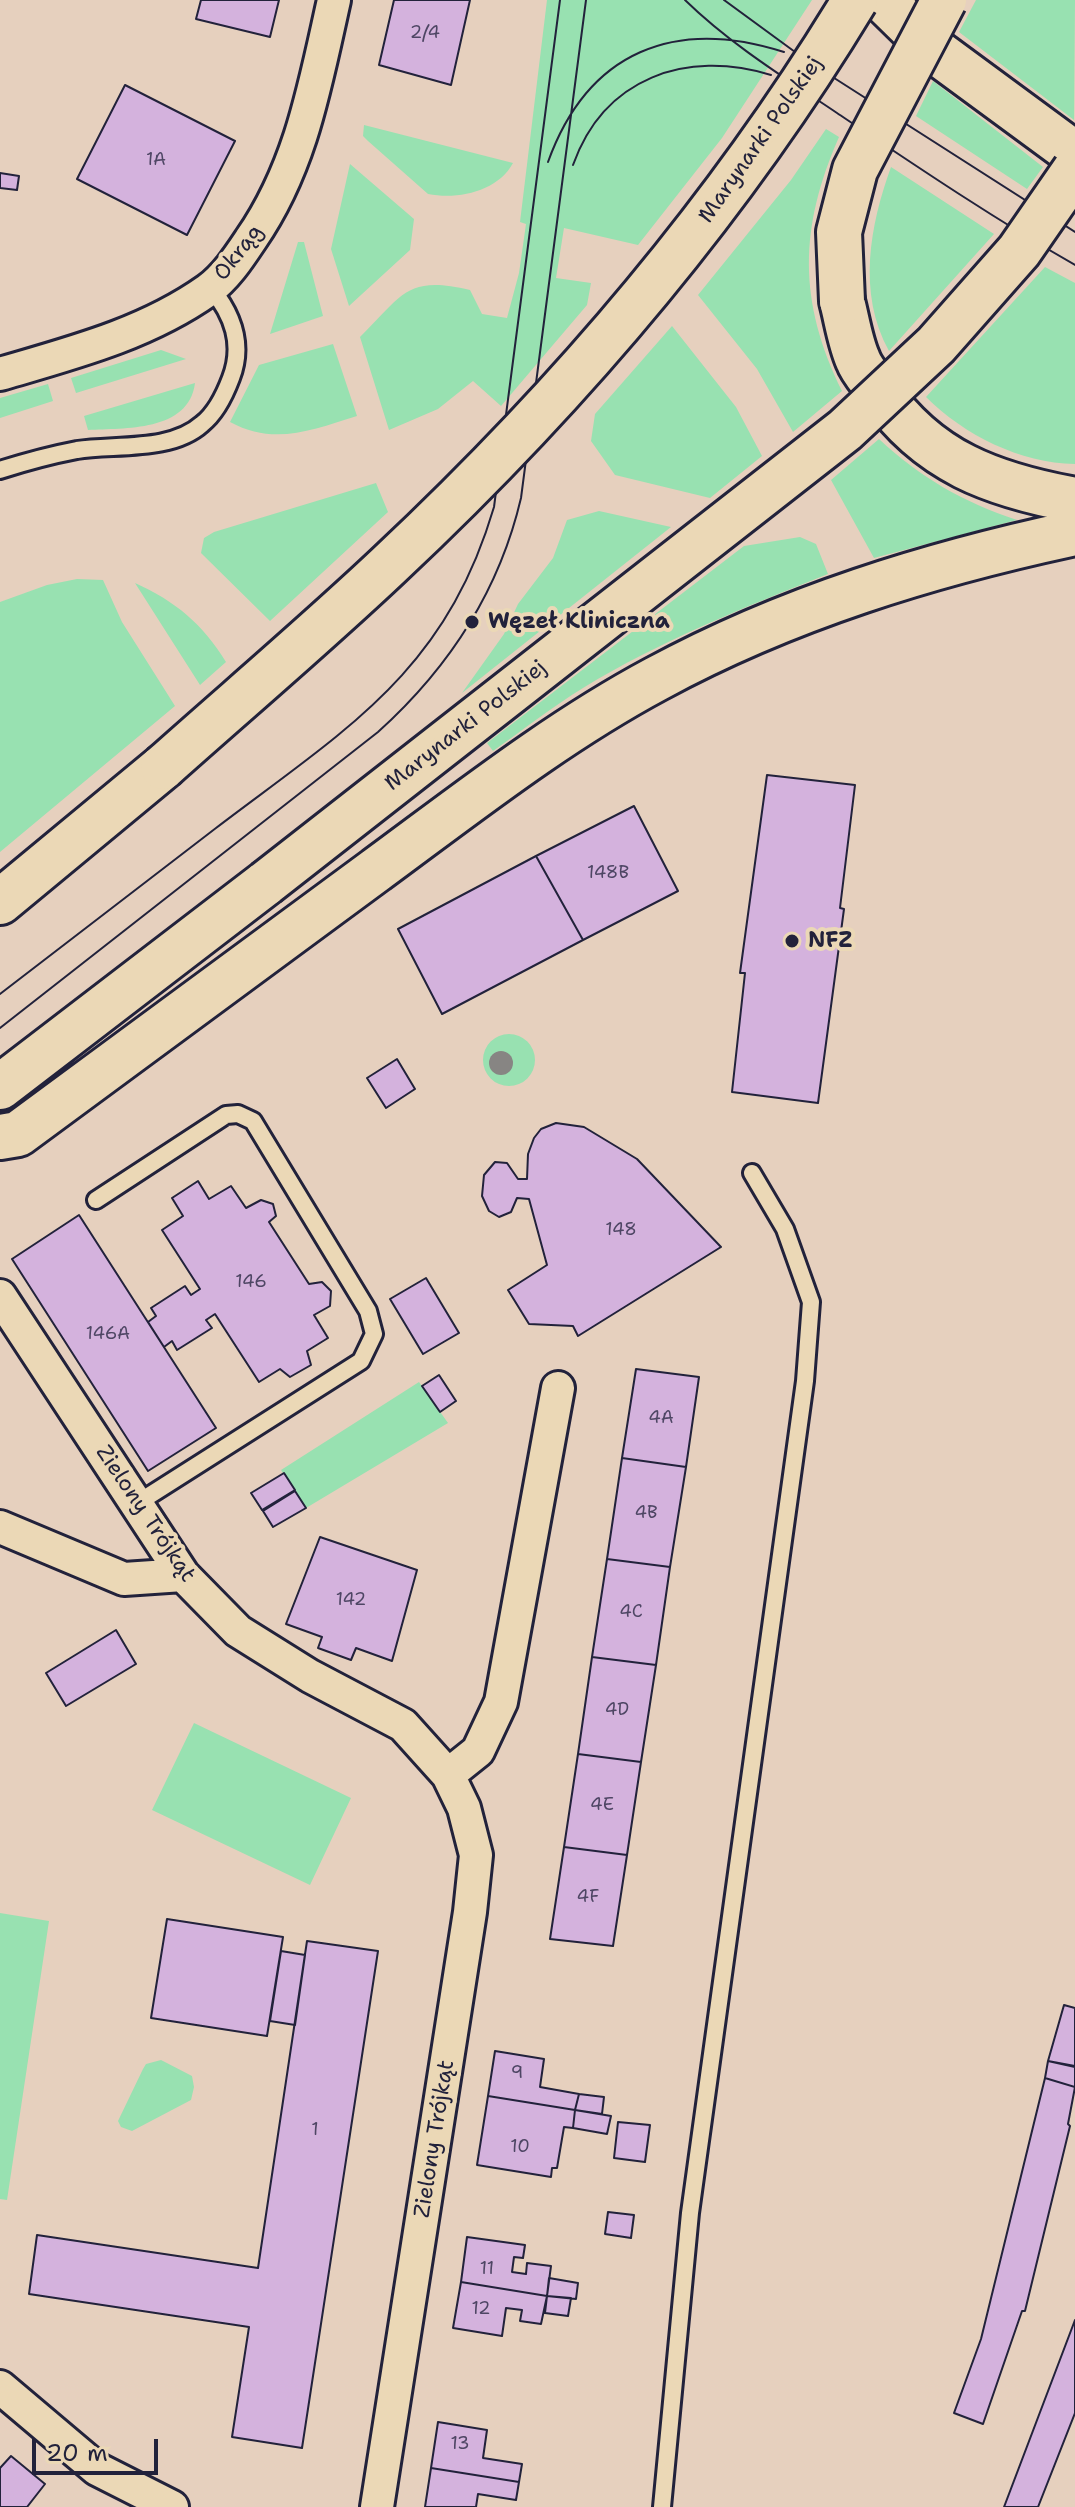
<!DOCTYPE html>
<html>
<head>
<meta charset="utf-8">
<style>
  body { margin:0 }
  #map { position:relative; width:1075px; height:2507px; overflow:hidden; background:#e6d0be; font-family:"Shantell Sans",sans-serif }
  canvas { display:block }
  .scale { position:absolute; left:32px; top:2439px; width:126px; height:36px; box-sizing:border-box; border:4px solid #22223b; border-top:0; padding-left:10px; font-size:24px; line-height:28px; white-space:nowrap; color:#22223b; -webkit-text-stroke:6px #ebd8b6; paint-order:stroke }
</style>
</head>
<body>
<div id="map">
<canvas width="1075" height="2507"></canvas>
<div class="scale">20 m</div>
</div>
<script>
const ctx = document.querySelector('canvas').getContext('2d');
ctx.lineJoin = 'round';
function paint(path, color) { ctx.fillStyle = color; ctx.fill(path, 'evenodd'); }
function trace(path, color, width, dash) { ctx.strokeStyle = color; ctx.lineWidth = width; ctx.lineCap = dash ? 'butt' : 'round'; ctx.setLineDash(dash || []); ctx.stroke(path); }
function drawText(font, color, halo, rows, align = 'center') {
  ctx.font = font + ' "Shantell Sans",sans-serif'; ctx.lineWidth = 8; ctx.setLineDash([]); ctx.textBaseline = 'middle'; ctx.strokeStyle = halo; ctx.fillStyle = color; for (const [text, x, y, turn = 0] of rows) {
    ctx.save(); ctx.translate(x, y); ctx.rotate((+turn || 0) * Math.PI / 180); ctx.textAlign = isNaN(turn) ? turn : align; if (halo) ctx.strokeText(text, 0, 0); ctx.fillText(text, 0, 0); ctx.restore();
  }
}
paint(new Path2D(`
  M 547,0 L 812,0 L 722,138 L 638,245 L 564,228 L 556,278 L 591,283 L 587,305 L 501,406 L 473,381 L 438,409 L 389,430 L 360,337 C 403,295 406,275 470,290 L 482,314 L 507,318 L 519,273 L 526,224 L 520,222 Z
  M 976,0 L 1075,0 L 1074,120 L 959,32 Z
  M 933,81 L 1043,167 L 1027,189 L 916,116 Z
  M 364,125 L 513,163 C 498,191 459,200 428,194 L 368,141 L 363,136 Z
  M 826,129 L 839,137 C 799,228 798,301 842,391 L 793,432 L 757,369 L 698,295 L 791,180 Z
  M 350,164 L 414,219 L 410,250 L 349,306 L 331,249 Z
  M 891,167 L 994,234 L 889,351 C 857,293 870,225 891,167 Z
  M 298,242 L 304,242 L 323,316 L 270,334 Z
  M 1045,267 L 1075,283 L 1075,464 C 1020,463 964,435 926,397 Z
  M 672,326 L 736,407 L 762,456 L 710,498 L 615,475 L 591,441 L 595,414 Z
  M 333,344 L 357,416 C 312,430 274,446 230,422 L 259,365 Z
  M 161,350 L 186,359 L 76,393 L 71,378 Z
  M 195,383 C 189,432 124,428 88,430 L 84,416 Z
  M 48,384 L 53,401 L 0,418 L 0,398 Z
  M 879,439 C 921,478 963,502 1017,520 L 874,558 L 831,480 Z
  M 376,483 L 388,512 L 270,621 L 201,553 L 204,538 L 214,532 Z
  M 599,511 L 671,527 L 462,693 L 504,634 L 518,604 L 553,558 L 567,520 Z
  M 800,537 L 816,544 L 828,574 C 745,607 660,641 583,688 C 552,707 523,730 493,751 L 487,743 L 744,546 Z
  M 77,579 L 103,580 L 122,622 L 175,706 L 0,852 L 0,602 L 47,585 Z
  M 135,583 C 175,601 203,624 226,662 L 200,685 Z
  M483 1060a26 26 0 1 1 52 0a26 26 0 1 1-52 0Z
  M 419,1382 L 448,1423 L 306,1508 L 281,1470 Z
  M 194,1723 L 351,1798 L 310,1885 L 152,1810 Z
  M 0,1913 L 49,1921 L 7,2200 L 0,2199 Z
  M 161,2060 L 192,2076 L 194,2087 L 191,2100 L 132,2131 L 121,2127 L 118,2121 L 143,2069 L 146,2064 Z`), '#98e1b1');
const building = new Path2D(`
  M 201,0 L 279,0 L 270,37 L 196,19 Z
  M 394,0 L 470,0 L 451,85 L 379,65 Z
  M 125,85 L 235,141 L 187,235 L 77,179 Z
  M 0,173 L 19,176 L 17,190 L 0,188 Z
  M 767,775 L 855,785 L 840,908 L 844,909 L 818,1103 L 732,1092 L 745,973 L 740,973 Z
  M 634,806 L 678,891 L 583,940 L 536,856 Z
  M 536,856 L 583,940 L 442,1014 L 398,929 Z
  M 397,1059 L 415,1089 L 386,1108 L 367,1078 Z
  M 556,1123 L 584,1127 L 637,1159 L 721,1247 L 578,1336 L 573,1326 L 529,1324 L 508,1290 L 547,1265 L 529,1199 L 517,1198 L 511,1212 L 499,1217 L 489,1211 L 482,1196 L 484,1175 L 495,1162 L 507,1163 L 518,1179 L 527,1179 L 528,1154 L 534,1138 L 541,1129 Z
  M 198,1181 L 209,1199 L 231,1186 L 246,1208 L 261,1200 L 273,1204 L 276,1216 L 269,1222 L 309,1284 L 322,1282 L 331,1291 L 330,1306 L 314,1315 L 328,1338 L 307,1351 L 311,1365 L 290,1377 L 280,1369 L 259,1382 L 215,1314 L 206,1320 L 212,1328 L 177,1350 L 172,1341 L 164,1347 L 148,1322 L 156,1316 L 151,1308 L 185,1286 L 191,1295 L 200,1289 L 162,1230 L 183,1216 L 172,1198 Z
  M 79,1215 L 216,1428 L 148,1471 L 12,1259 Z
  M 426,1278 L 459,1333 L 423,1354 L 390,1299 Z
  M 636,1369 L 699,1377 L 686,1467 L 622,1458 Z
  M 439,1375 L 456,1401 L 440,1412 L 422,1386 Z
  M 622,1458 L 686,1467 L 670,1567 L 607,1559 Z
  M 284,1473 L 295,1490 L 262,1510 L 251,1493 Z
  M 295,1491 L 306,1508 L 273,1527 L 263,1511 Z
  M 320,1537 L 417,1570 L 392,1661 L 356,1648 L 351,1660 L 318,1648 L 322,1637 L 286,1624 Z
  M 607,1559 L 670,1567 L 656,1665 L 592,1657 Z
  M 116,1630 L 136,1664 L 66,1706 L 46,1673 Z
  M 592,1657 L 656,1665 L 641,1762 L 578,1754 Z
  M 578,1754 L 641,1762 L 627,1855 L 564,1847 Z
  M 564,1847 L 627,1855 L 613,1946 L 550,1939 Z
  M 167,1919 L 283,1937 L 267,2036 L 151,2018 Z
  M 307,1941 L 378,1951 L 302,2448 L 232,2437 L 249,2327 L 29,2294 L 37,2235 L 258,2268 Z
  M 281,1951 L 305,1955 L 295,2025 L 270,2021 Z
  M 1064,2005 L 1075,2008 L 1075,2066 L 1048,2061 Z
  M 495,2051 L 544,2059 L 540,2087 L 579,2094 L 575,2110 L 488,2096 Z
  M 1048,2061 L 1075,2067 L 1075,2087 L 1045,2078 Z
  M 1045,2078 L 1075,2087 L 1068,2124 L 1070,2126 L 1025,2311 L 1022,2311 L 983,2424 L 954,2413 L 981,2339 Z
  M 579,2094 L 604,2097 L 602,2114 L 575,2110 Z
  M 488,2096 L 575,2110 L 573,2128 L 564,2127 L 557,2168 L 552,2168 L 551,2177 L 477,2165 Z
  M 575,2110 L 611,2116 L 607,2134 L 573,2128 Z
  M 618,2122 L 650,2125 L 645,2162 L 614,2158 Z
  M 608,2212 L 634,2215 L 631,2238 L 605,2234 Z
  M 467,2237 L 525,2245 L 523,2258 L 514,2257 L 512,2272 L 526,2274 L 527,2263 L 551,2266 L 547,2296 L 461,2282 Z
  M 549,2278 L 578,2283 L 576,2299 L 547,2296 Z
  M 461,2282 L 547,2296 L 541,2324 L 520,2321 L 522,2310 L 506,2308 L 502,2336 L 453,2328 Z
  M 547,2296 L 571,2298 L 568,2316 L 545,2313 Z
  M 1075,2320 L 1075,2413 L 1038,2507 L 1004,2507 Z
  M 438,2422 L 487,2430 L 483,2458 L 522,2464 L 519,2482 L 431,2468 Z
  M 11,2456 L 45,2484 L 27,2507 L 0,2507 L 0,2468 Z
  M 431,2468 L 519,2482 L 516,2500 L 478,2494 L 476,2507 L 425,2507 Z`);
paint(building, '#d4b2dd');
trace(building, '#22223b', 2);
const lane = new Path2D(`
  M 0,470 C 25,462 51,455 77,450 C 115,444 171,452 202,424 C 216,413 225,394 231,378 C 244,344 233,315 211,288
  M 96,1200 L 226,1115 L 238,1114 L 253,1121 L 368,1311 L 374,1334 L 361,1361 L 136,1504
  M 662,2507 L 690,2213 L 805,1381 L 811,1302 L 785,1229 L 752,1173`);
const street = new Path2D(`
  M 0,374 C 72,353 146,334 208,290 C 226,277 239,257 251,239 C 301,167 315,85 334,0
  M 0,1296 L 183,1575 L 238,1631 L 310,1676 L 403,1725 L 448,1775 L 464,1808 L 476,1855 L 470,1912 L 377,2507
  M 0,1527 L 124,1579 L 183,1575
  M 448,1775 L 478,1751 L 501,1702 L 558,1388
  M 0,2387 L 97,2469 L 172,2507`);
const secondary = new Path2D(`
  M 883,0 L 935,51 L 1075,154
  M 842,301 C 847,320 850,342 858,360 C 862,371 872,381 879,391 C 928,462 993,485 1075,500
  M 0,902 L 163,767
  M 0,1087 L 266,883
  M 0,1137 L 18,1134 C 138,1046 257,958 376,870 C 467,803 557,732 656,679 C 787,608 930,564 1075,533`);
trace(lane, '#22223b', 22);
trace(street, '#22223b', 38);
trace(secondary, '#22223b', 50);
trace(lane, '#ebd8b6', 16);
trace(street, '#ebd8b6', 32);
trace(secondary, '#ebd8b6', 44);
trace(new Path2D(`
  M 685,0 C 730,44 785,78 837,113 C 916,166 993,218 1075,265
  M 724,0 L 806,60 L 1075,232
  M 548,162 C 588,51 675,17 784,52
  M 573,165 C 604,78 686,49 771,75
  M 0,994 C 72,939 144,883 216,828 C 346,729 445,673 494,507 L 560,0
  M 0,1028 L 378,732 C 449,668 499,592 521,498 L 586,0`), '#22223b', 2);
const secondaryBridge = new Path2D(`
  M 842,301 L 839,232 L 855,170 L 944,0
  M 163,767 C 238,700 316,634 389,565 C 568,397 728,210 855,0
  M 266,883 L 845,430 L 936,345 L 1019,251 L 1075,170`);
trace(secondaryBridge, '#22223b', 50, []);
trace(secondaryBridge, '#ebd8b6', 44);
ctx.fillStyle = '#878583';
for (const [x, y] of [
  [501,1063]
]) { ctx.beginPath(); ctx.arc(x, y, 12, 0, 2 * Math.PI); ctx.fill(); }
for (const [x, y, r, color] of [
  [472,622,8,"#22223b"],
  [792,941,8,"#22223b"]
]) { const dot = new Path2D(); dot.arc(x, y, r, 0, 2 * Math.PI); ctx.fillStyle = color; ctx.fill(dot); trace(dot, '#ebd8b6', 3); }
drawText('18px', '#4e4664', null, [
  ["2/4",425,33],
  ["1A",156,160],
  ["148B",608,873],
  ["148",621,1230],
  ["146",251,1282],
  ["146A",108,1334],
  ["4A",661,1418],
  ["4B",646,1513],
  ["142",351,1600],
  ["4C",631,1612],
  ["4D",617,1710],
  ["4E",602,1805],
  ["4F",588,1897],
  ["9",517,2073],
  ["1",315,2130],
  ["10",520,2147],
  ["11",487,2269],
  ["12",481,2309],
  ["13",460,2444]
]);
drawText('22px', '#22223b', '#ebd8b6', [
  ["Marynarki Polskiej",761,140,-55],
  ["Okrąg",239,253,-52],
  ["Marynarki Polskiej",466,726,-38],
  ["Zielony Trójkąt",145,1514,56],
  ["Zielony Trójkąt",435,2139,-81]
]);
drawText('bold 22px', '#22223b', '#ebd8b6', [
  ["Węzeł Kliniczna",488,622],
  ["NFZ",808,941]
], 'left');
</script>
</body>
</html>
